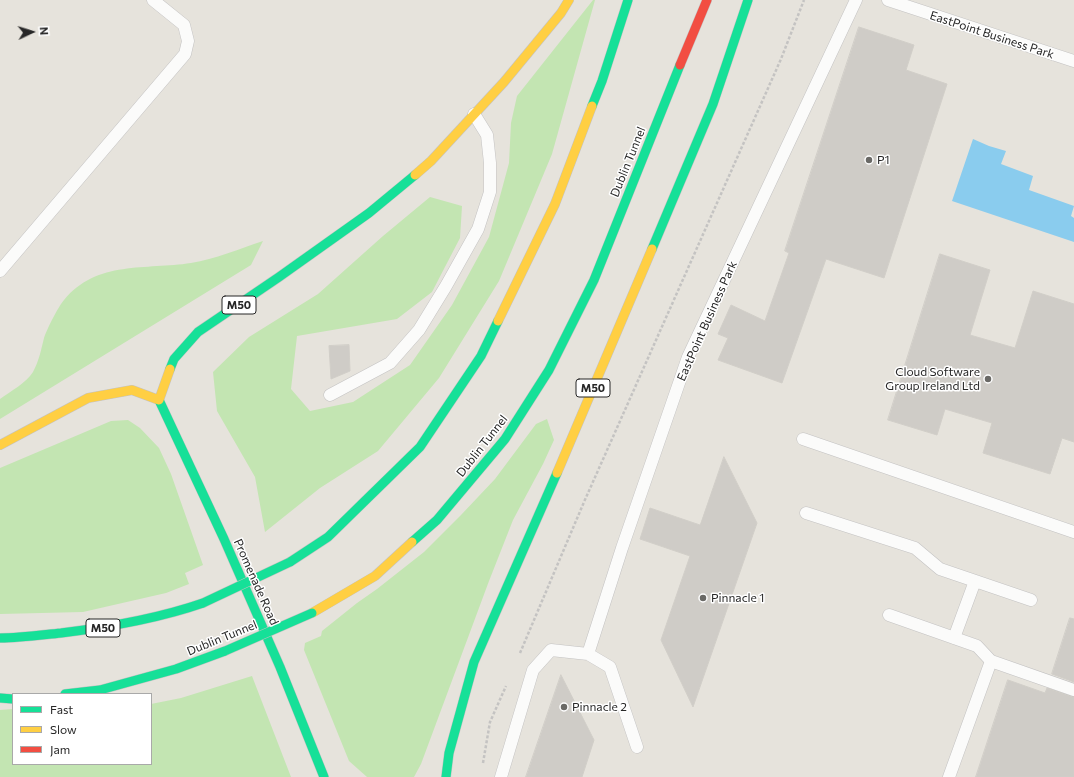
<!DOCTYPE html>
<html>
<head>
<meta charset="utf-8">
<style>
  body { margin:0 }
  #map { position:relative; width:1074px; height:777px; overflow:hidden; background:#e6e3dc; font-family:Commissioner,sans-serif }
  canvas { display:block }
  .legend { position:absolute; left:12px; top:693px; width:140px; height:72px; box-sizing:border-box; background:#fff; border:1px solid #a9a9a9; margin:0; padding:5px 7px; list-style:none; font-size:12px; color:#272727 }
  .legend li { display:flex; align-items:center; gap:8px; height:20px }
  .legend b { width:20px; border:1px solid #a9a9a9 }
  .north { position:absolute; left:12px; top:12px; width:40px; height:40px; -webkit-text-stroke:3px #fff; paint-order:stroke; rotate:86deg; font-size:11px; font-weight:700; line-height:16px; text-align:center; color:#272727 }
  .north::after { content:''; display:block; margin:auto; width:14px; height:18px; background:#272727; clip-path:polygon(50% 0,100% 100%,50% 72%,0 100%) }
</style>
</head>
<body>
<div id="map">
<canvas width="1074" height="777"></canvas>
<ul class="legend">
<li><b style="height:5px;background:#16e098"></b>Fast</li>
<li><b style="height:5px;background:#ffcf43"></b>Slow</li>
<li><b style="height:5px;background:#f24e42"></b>Jam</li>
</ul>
<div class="north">N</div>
</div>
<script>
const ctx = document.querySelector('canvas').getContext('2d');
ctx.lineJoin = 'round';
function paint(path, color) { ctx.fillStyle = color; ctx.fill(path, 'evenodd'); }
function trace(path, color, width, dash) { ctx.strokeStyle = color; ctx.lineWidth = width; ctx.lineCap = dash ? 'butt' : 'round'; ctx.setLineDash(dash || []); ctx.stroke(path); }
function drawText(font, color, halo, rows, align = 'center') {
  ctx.font = font + ' Commissioner,sans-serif'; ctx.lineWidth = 3; ctx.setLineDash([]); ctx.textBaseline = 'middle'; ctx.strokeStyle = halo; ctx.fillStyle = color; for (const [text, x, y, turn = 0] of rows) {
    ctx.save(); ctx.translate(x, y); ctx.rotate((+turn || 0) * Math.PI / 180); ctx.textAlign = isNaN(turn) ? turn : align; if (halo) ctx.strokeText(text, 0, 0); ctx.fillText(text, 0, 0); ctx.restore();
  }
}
paint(new Path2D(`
  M 593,0 L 595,0 L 552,154 L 499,281 L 439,378 L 378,451 L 320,488 L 265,532 L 255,477 L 217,411 L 213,372 L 249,337 L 318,294 L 383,236 L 430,197 L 462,206 L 460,238 L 432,292 L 397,319 L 297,336 L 291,389 L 310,411 L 353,402 L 410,365 L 452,305 L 489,237 L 509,163 L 511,123 L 517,96 Z
  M 263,241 L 251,265 L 0,419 L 0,399 C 11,391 26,383 33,372 C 39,361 41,350 44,338 C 47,329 58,307 64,300 C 97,260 146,270 191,263 C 215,259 239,249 263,241 Z
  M 547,419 L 554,440 L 543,464 L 513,520 L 489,581 L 421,764 L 414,777 L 367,777 L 349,761 L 304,650 L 305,643 L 321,636 L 322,631 L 357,603 L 377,589 L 424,552 L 461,515 L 495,479 L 536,424 Z
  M 128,420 L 140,428 L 159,448 L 171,474 L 203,565 L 185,573 L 189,584 L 166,593 L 83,612 L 0,614 L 0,468 L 111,421 Z
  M 252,676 L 291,777 L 0,777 L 0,710 L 13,709 L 13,764 L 151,764 L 151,704 L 181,698 Z`), '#c3e5b2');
paint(new Path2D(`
  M 973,139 L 989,146 L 1006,151 L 1001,164 L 1033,176 L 1029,190 L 1074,206 L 1071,216 L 1074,218 L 1074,242 L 952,201 Z`), '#8accee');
const building = new Path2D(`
  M 859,27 L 914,45 L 906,70 L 947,84 L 884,278 L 826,259 L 782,383 L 718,360 L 728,338 L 718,334 L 731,305 L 765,321 L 789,253 L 785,251 Z
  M 940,254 L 990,270 L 970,335 L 1015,348 L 1033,291 L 1074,304 L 1074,442 L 1062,438 L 1050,474 L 983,453 L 992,423 L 945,409 L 937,435 L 888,420 Z
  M 349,345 L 350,371 L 331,379 L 329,346 Z
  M 724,457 L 757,523 L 693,707 L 661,640 L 690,556 L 640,539 L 650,508 L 700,525 Z
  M 1070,618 L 1074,619 L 1074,682 L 1052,674 Z
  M 561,675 L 594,740 L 582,777 L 526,777 Z
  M 1008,680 L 1045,693 L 1047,688 L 1074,697 L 1074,777 L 976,777 Z`);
paint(building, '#cfccc7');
trace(building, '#d1cec8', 1);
const lane = new Path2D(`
  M 888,0 L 1074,61
  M 0,271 L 185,54 L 188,41 L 184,25 L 153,0
  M 330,395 L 390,363 L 419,330 L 446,286 L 478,229 L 490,192 L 490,163 L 487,135 L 474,114
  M 803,439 L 1074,532
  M 806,513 L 915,548 L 940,569 L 1031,600
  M 889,615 L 977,646 L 991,661 L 949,777
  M 954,638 L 975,581
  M 588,654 L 622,548 L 688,357 L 856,0
  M 991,661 L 1074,690
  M 501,777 L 533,670 L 551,650 L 588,654 L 610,667 L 637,747`);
const fast = new Path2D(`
  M 592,106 L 602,81 L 628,0
  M 652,249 L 713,104 L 748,0
  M 170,369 L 174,359 L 198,332 L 279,277 L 369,213 L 415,175
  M 159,400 L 224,539 L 280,667 L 324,777
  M 412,542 L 437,520 L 505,439 L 549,370 L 594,280 L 680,65
  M 290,562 L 328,537 L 420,447 L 481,356 L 498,321
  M 0,638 C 21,638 41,635 61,633 C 110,627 157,619 203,603
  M 65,694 L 100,690 L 176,669 L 225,651
  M 0,698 L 13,699
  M 446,777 L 449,753 L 474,662 L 557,473`);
const slow = new Path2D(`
  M 415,175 L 431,161 L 504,82 L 561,13 L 569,0
  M 498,321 L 555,204 L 592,106
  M 0,445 L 88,398 L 132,390 L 159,400 L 170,369
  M 557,473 L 652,249
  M 312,613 L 375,576 L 412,542`);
const jam = new Path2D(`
  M 680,65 L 707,0`);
trace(lane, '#c3c2c2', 13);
trace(fast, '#c3c2c2', 10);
trace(slow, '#c3c2c2', 10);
trace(jam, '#c3c2c2', 10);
trace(new Path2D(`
  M 520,653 L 584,502 L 781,59 L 804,0
  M 483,763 L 490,722 L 506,686`), '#c4c3c2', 2.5, [3, 2]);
trace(lane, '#fbfbfa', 12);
trace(fast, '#16e098', 9);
trace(slow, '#ffcf43', 9);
trace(jam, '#f24e42', 9);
const fastBridge = new Path2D(`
  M 203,603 L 290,562
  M 225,651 L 312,613`);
trace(fastBridge, '#c3c1bf', 10, []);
trace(fastBridge, '#16e098', 9);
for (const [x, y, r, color] of [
  [869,160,4,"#6a6966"],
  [988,379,4,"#6a6966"],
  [703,598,4,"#6a6966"],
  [564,707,4,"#6a6966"]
]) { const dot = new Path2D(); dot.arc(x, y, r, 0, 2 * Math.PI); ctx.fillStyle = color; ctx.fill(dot); trace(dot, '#fff', 1.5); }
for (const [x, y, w] of [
  [239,305,34],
  [593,388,34],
  [103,628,34]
]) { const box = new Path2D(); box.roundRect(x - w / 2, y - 9, w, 18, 3); ctx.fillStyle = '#fff'; ctx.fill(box); trace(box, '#272727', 1); }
drawText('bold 11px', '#272727', null, [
  ["M50",239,305],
  ["M50",593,388],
  ["M50",103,628]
]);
drawText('12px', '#272727', '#fff', [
  ["EastPoint Business Park",992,35,18],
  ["Dublin Tunnel",628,162,-68],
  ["EastPoint Business Park",707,321,-66],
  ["Dublin Tunnel",482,446,-52],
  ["Promenade Road",256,582,66],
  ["Dublin Tunnel",222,638,-22]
]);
drawText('12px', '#272727', '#fff', [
  ["P1",877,160],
  ["Cloud Software",980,372,"right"],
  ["Group Ireland Ltd",980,386,"right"],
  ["Pinnacle 1",711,598],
  ["Pinnacle 2",572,707]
], 'left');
</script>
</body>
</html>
